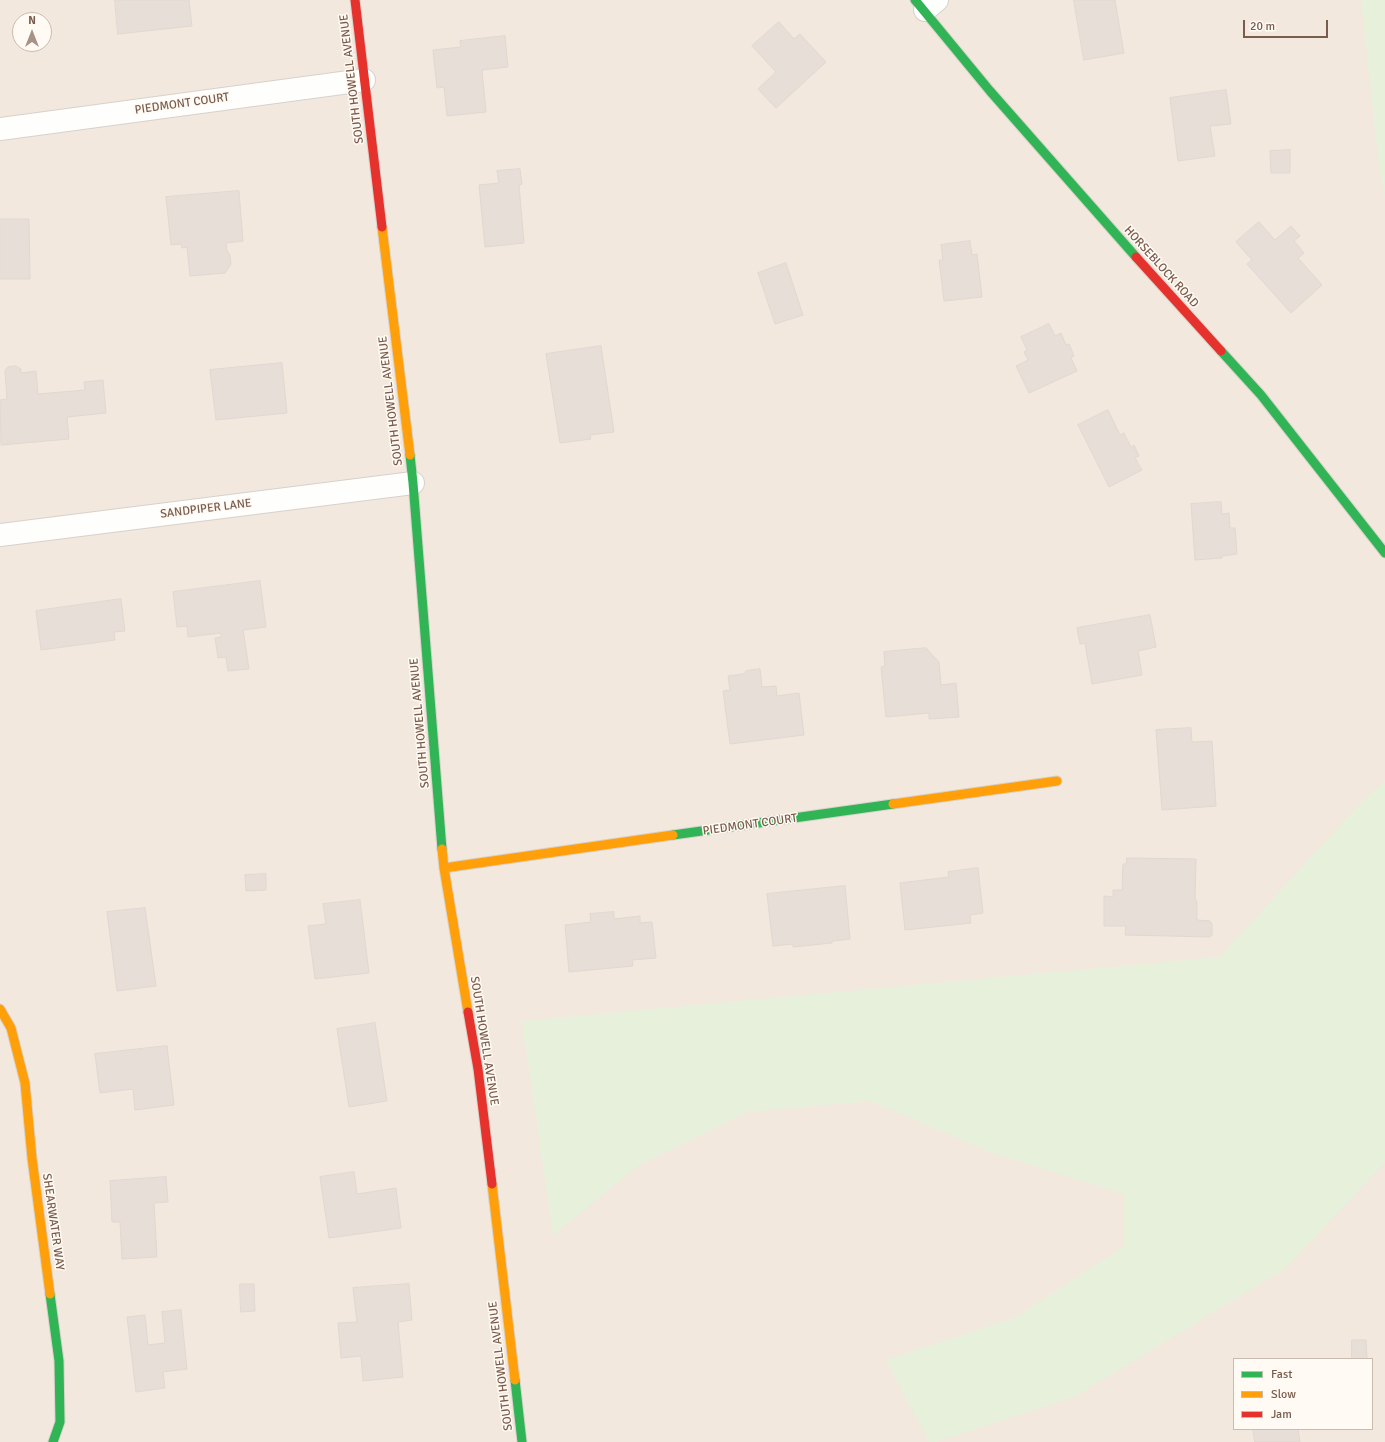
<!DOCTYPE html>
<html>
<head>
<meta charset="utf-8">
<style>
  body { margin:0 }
  #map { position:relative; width:1385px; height:1442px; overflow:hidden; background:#f9f5f0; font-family:Signika,sans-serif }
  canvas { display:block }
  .legend { position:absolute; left:1233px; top:1358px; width:140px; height:72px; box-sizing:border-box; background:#fffaf3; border:1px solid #cabbb1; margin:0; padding:5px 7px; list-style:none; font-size:12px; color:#7a5c4d }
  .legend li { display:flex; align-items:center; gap:8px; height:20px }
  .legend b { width:20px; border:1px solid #cabbb1 }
  .north { position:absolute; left:12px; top:12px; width:40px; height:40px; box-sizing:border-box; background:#fffaf3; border:1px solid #cabbb1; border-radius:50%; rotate:0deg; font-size:11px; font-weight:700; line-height:16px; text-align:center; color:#7a5c4d }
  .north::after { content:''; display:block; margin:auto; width:14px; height:18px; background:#a69286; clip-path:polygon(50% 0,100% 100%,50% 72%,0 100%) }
  .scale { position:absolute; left:1243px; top:20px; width:85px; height:18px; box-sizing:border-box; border:2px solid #7a5c4d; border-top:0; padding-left:5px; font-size:12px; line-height:14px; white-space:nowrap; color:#7a5c4d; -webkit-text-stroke:3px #fffaf3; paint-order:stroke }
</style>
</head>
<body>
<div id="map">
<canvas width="1385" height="1442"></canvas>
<ul class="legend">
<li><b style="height:5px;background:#30b455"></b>Fast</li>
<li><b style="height:5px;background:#ff9f0a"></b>Slow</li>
<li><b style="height:5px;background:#e5322d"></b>Jam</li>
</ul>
<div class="north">N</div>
<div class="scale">20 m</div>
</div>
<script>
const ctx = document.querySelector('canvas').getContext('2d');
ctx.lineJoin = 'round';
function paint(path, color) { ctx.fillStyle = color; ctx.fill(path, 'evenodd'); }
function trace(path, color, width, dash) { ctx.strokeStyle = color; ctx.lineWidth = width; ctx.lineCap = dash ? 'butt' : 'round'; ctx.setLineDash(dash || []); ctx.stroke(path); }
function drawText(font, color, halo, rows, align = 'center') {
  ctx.font = font + ' Signika,sans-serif'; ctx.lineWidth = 3; ctx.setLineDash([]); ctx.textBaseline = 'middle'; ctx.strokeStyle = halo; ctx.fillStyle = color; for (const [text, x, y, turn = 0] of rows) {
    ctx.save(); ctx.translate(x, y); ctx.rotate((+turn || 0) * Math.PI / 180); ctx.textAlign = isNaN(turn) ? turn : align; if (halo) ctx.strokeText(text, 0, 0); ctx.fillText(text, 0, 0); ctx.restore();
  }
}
paint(new Path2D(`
  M 0,0 L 1385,0 L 1385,1442 L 0,1442 ZM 20,20 L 44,20 L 44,44 L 20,44 ZM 1234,1359 L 1372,1359 L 1372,1429 L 1234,1429 Z`), '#f2e8de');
paint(new Path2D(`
  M 1361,0 L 1385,0 L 1385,198 L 1379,166 Z
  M 1385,781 L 1385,1163 L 1285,1269 L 1074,1397 L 936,1442 L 929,1442 L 886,1360 L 1014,1318 L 1123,1247 L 1124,1194 L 990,1152 L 871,1101 L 748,1112 L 639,1165 L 553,1236 L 522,1021 L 1219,957 L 1363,800 Z`), '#e7f0db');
const building = new Path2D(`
  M 115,0 L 189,0 L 192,26 L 118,34 Z
  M 1074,0 L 1115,0 L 1124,53 L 1084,60 Z
  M 779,22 L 794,39 L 800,34 L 826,62 L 776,108 L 758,89 L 776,72 L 752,46 Z
  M 505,36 L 508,67 L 482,70 L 486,112 L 447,116 L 444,87 L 437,88 L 433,50 L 461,47 L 460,41 Z
  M 1226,90 L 1231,124 L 1210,126 L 1215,156 L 1178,161 L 1170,98 Z
  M 1290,150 L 1290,173 L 1271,173 L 1270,151 Z
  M 520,169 L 522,184 L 519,185 L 524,243 L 485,247 L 479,185 L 499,183 L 497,171 Z
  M 239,191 L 243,241 L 226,243 L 227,251 L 230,255 L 231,264 L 225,273 L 190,276 L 187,247 L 182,248 L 181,244 L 171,245 L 166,197 Z
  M 0,219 L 29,219 L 30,279 L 0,279 Z
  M 1259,222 L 1275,240 L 1291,226 L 1300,236 L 1294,241 L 1304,253 L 1298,258 L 1322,285 L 1291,313 L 1247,264 L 1252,260 L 1236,242 Z
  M 970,241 L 972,255 L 977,254 L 982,297 L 944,301 L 939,260 L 943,260 L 941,245 Z
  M 786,263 L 803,315 L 775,324 L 758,273 Z
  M 1049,324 L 1055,336 L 1061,333 L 1066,345 L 1069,344 L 1074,356 L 1071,358 L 1077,371 L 1029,393 L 1016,366 L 1028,360 L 1024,352 L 1027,350 L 1021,337 Z
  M 601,346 L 614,432 L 590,435 L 591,439 L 560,443 L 546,354 Z
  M 282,363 L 287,413 L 216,420 L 210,370 Z
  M 16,366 L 21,369 L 21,373 L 36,371 L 38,394 L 85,390 L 84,382 L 103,380 L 106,413 L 67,417 L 69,439 L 1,445 L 0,400 L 7,399 L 5,370 L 8,367 Z
  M 1108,410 L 1120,435 L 1124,433 L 1131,447 L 1134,445 L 1139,456 L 1135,458 L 1142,470 L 1109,487 L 1078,425 Z
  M 1221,502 L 1222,514 L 1229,513 L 1230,528 L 1235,528 L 1237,554 L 1222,556 L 1222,558 L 1195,560 L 1191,504 Z
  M 260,581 L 266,627 L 243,630 L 249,669 L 228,671 L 226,657 L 218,658 L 215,638 L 221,637 L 221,633 L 188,637 L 187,626 L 177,627 L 173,592 Z
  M 121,599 L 125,631 L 114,632 L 115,640 L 41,650 L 36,611 Z
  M 1150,615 L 1156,647 L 1138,651 L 1142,675 L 1092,684 L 1085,643 L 1080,644 L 1077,628 Z
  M 926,648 L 939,662 L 941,685 L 956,683 L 959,717 L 929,719 L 929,713 L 886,717 L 881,667 L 885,666 L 884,652 Z
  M 760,669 L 762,687 L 776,686 L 777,696 L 799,693 L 804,735 L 730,744 L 723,691 L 730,690 L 728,676 L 743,674 L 746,671 Z
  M 1191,728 L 1192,742 L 1212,741 L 1216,806 L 1162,810 L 1156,730 Z
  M 1127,858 L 1196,859 L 1195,899 L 1197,902 L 1197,920 L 1210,921 L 1212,924 L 1212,935 L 1210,937 L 1125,935 L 1126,926 L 1104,926 L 1104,896 L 1113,897 L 1113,890 L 1122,890 L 1123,864 L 1126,864 Z
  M 978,868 L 983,913 L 970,915 L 971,923 L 905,930 L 900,883 L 949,877 L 948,872 Z
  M 266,874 L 266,890 L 246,891 L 245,875 Z
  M 845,886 L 850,939 L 832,941 L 832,943 L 793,947 L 793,944 L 773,946 L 767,894 Z
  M 360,900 L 369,973 L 315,979 L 308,926 L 326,924 L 323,904 Z
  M 145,908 L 156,986 L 117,991 L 107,912 Z
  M 614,912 L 614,919 L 640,916 L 640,923 L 652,922 L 656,958 L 632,960 L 633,966 L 569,972 L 565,925 L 591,922 L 590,914 Z
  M 375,1023 L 387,1101 L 349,1107 L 337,1029 Z
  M 167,1046 L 174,1105 L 135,1110 L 133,1089 L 100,1093 L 95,1054 Z
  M 354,1172 L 357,1194 L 396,1188 L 401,1228 L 329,1238 L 320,1177 Z
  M 166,1177 L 168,1202 L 154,1203 L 157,1257 L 122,1259 L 120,1222 L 112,1222 L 110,1181 Z
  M 240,1284 L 254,1284 L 255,1311 L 241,1312 Z
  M 409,1284 L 412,1320 L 398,1322 L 403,1377 L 363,1381 L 361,1356 L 341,1358 L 338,1323 L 357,1322 L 353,1288 Z
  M 181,1310 L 187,1369 L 163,1372 L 165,1388 L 136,1392 L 127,1317 L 145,1315 L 148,1345 L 165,1343 L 162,1312 Z
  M 1352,1340 L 1366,1340 L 1367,1359 L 1352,1359 Z
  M 1253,1429 L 1298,1429 L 1300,1442 L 1255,1442 Z`);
paint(building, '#e6ded7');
trace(building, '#e2d8d2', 1);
const street = new Path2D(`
  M 925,10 L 937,0
  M 0,129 L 364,80
  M 0,535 L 413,483`);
const fast = new Path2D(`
  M 915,0 L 990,91 L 1136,257
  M 1221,351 L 1261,395 L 1385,553
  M 410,455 L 413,483 L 442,849
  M 673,835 L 893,804
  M 50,1294 L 59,1361 L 60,1422 L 53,1442
  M 515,1380 L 522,1442`);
const slow = new Path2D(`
  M 382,227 L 410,455
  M 893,804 L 1057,781
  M 442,849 L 444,868 L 468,1012
  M 444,868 L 673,835
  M 0,1009 L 11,1028 L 25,1083 L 32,1158 L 50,1294
  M 492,1184 L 515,1380`);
const jam = new Path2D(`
  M 355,0 L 382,227
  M 1136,257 L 1221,351
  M 468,1012 L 478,1069 L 492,1184`);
trace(street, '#d7d1cb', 24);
trace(fast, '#d9d2cb', 11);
trace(slow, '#d9d2cb', 11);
trace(jam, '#d9d2cb', 11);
trace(street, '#fefefd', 22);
trace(fast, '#30b455', 9);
trace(slow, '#ff9f0a', 9);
trace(jam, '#e5322d', 9);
drawText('12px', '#7a5c4d', '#fffaf3', [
  ["SOUTH HOWELL AVENUE",352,79,-97],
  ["PIEDMONT COURT",182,104,-8],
  ["HORSEBLOCK ROAD",1161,267,48],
  ["SOUTH HOWELL AVENUE",391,401,-97],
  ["SANDPIPER LANE",206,509,-7],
  ["SOUTH HOWELL AVENUE",420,723,-95],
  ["PIEDMONT COURT",750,825,-8],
  ["SOUTH HOWELL AVENUE",484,1041,81],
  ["SHEARWATER WAY",53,1222,82],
  ["SOUTH HOWELL AVENUE",501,1366,-97]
]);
</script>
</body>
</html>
